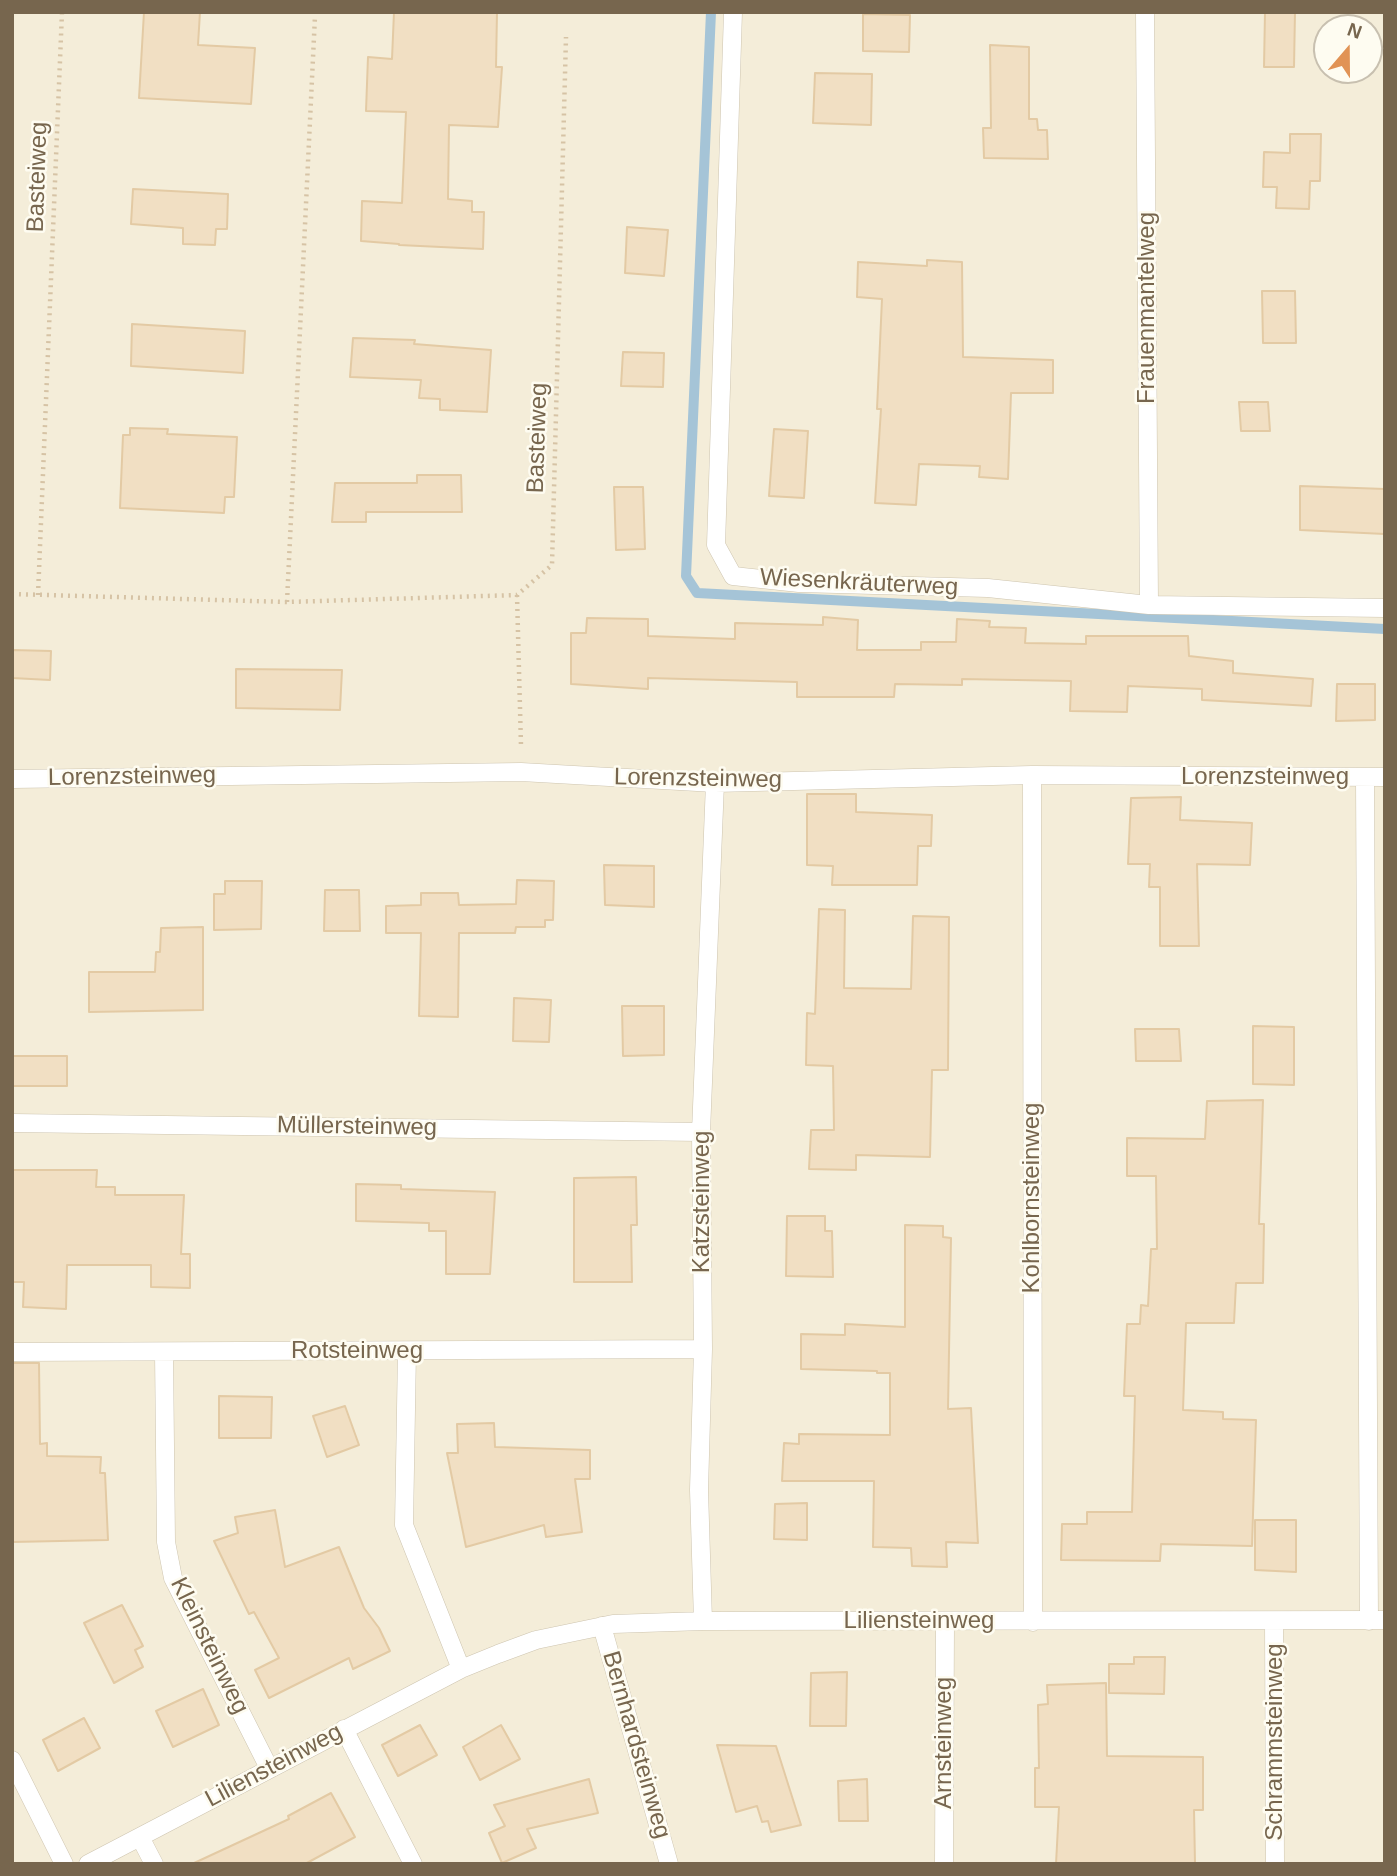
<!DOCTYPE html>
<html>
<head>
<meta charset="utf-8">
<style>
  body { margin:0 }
  #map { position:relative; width:1397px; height:1876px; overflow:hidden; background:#fcf9eb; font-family:Arial,sans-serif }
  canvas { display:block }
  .frame { position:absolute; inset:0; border:14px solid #77664e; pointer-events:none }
  .north { position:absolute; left:1313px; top:14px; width:70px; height:70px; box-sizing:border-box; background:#fefcf1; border:2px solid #c8c0b0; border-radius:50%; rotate:20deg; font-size:19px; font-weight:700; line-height:28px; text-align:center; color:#77664e }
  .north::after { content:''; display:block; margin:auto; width:24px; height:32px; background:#e19355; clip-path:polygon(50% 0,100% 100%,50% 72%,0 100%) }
</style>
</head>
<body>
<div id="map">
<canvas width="1397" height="1876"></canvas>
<div class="frame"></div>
<div class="north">N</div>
</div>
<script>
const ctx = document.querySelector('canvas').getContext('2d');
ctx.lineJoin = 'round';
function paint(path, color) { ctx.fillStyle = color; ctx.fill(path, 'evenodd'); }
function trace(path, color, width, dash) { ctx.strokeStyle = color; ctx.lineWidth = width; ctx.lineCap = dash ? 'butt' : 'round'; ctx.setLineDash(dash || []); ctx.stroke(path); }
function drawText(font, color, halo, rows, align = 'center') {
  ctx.font = font + ' Arial,sans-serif'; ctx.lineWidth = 5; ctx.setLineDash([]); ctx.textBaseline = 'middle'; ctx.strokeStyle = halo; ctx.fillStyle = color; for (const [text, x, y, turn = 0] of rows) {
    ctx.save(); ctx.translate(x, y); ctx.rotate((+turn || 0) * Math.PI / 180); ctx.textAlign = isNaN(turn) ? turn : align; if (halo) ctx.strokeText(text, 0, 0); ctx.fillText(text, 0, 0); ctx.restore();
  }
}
paint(new Path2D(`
  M 12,12 L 1385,12 L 1385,1864 L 12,1864 ZM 1327,28 L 1369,28 L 1369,70 L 1327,70 Z`), '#f4edd9');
trace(new Path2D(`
  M 711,12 L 686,576 L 697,593 L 1385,629`), '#a5c4d7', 10);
const building = new Path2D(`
  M 144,12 L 200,12 L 198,45 L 255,48 L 251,104 L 139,98 Z
  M 394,12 L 497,12 L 496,67 L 502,67 L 498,127 L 449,125 L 448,199 L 472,201 L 472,212 L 484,212 L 483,249 L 399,245 L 399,244 L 361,241 L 362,201 L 402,203 L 406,112 L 366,111 L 368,57 L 392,59 Z
  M 1265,12 L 1295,12 L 1294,67 L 1264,67 Z
  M 863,14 L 910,15 L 909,52 L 863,51 Z
  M 990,45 L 1029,47 L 1029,119 L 1037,119 L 1038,130 L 1047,130 L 1048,159 L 984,158 L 983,128 L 991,128 Z
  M 815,73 L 872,74 L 871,125 L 813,123 Z
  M 1290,134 L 1321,134 L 1320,181 L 1310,181 L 1309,209 L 1276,208 L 1277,187 L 1263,187 L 1264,152 L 1290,153 Z
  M 133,189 L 228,194 L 227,229 L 216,229 L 215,245 L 183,244 L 183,228 L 131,224 Z
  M 627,227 L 668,230 L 664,276 L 625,273 Z
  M 927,260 L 962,262 L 963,357 L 1053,360 L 1053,393 L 1011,393 L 1008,479 L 979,477 L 980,466 L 919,464 L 916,505 L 875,503 L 881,409 L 877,409 L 882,299 L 857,297 L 858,262 L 927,266 Z
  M 1262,291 L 1295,291 L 1296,343 L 1263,343 Z
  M 132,324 L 245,331 L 243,373 L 131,366 Z
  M 353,338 L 415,340 L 414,344 L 491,350 L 487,412 L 440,410 L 440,399 L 419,398 L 421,380 L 350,377 Z
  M 623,352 L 664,353 L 663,387 L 621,386 Z
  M 1239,402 L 1268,402 L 1270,431 L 1241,431 Z
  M 130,428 L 168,429 L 167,434 L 237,437 L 234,497 L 225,497 L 224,513 L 120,508 L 123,435 L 130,435 Z
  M 774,429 L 808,431 L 804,498 L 769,496 Z
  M 417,475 L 461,475 L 462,512 L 366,512 L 366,522 L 332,522 L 335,483 L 417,483 Z
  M 1300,486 L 1385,489 L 1385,534 L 1300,530 Z
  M 614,487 L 643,487 L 645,549 L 616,550 Z
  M 823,617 L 858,620 L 857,650 L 921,650 L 921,642 L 956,642 L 957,619 L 990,621 L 989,627 L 1026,628 L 1025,643 L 1086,644 L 1086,636 L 1188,636 L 1189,656 L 1233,661 L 1233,673 L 1313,679 L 1311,706 L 1202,700 L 1202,689 L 1128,686 L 1127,712 L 1070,711 L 1071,681 L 962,679 L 962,685 L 895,684 L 894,697 L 797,697 L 797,682 L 648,678 L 648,689 L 571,684 L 571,633 L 586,633 L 587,618 L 648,619 L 648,636 L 735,639 L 735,623 L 823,625 Z
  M 12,650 L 51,651 L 50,680 L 12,678 Z
  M 236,669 L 342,670 L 340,710 L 236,708 Z
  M 1337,684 L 1375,684 L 1375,720 L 1336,721 Z
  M 807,794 L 856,794 L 856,812 L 932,815 L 931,846 L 918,846 L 917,885 L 832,885 L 833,866 L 807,865 Z
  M 1181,797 L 1180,820 L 1252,823 L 1250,865 L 1197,864 L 1199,946 L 1160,946 L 1160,887 L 1149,887 L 1150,864 L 1128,864 L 1131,798 Z
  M 604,865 L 654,866 L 654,907 L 605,905 Z
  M 517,880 L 554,881 L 553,920 L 545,920 L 545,927 L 516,927 L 515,933 L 459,933 L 458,1017 L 419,1016 L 421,933 L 386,933 L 386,906 L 421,905 L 421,893 L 458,893 L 459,905 L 516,904 Z
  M 225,881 L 262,881 L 261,929 L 214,930 L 214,894 L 225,894 Z
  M 325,890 L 359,890 L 360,931 L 324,931 Z
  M 819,909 L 845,910 L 844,988 L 911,989 L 913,916 L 949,917 L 948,1070 L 932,1070 L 930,1157 L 856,1155 L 856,1170 L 809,1169 L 811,1130 L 834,1130 L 833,1066 L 806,1065 L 807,1013 L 815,1014 Z
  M 203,927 L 203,1010 L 89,1012 L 89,972 L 155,972 L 156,952 L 160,952 L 161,928 Z
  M 514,998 L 551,1000 L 549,1042 L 513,1041 Z
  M 622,1006 L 664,1006 L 664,1055 L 623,1056 Z
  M 1253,1026 L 1294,1027 L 1294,1085 L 1253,1084 Z
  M 1135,1029 L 1179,1029 L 1181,1061 L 1136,1061 Z
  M 12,1056 L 67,1056 L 67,1086 L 12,1086 Z
  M 1263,1100 L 1259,1224 L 1264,1224 L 1263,1283 L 1236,1283 L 1234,1323 L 1186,1323 L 1183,1410 L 1223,1412 L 1223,1419 L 1256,1420 L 1252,1546 L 1161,1544 L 1160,1561 L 1061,1560 L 1062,1524 L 1087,1524 L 1087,1512 L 1132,1512 L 1135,1396 L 1124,1396 L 1127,1324 L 1140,1324 L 1141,1305 L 1148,1306 L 1151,1249 L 1157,1249 L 1156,1176 L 1127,1176 L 1127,1138 L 1205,1139 L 1207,1101 Z
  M 12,1170 L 97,1170 L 96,1187 L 115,1187 L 115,1195 L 184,1195 L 181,1254 L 190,1254 L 190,1288 L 151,1287 L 151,1265 L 67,1265 L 66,1309 L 23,1307 L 24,1282 L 12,1282 Z
  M 636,1177 L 637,1225 L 631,1225 L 632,1282 L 574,1282 L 574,1178 Z
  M 356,1184 L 401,1185 L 401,1189 L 495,1192 L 490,1274 L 446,1274 L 446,1231 L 429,1231 L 429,1223 L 356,1221 Z
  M 787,1216 L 825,1216 L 825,1231 L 832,1231 L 833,1277 L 786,1276 Z
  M 905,1225 L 943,1226 L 943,1237 L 951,1238 L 948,1409 L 971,1408 L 978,1543 L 946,1542 L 947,1567 L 912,1566 L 911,1548 L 873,1547 L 874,1481 L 782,1481 L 784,1443 L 799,1444 L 799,1434 L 890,1435 L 890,1373 L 877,1373 L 877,1371 L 801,1369 L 801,1334 L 845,1335 L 845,1324 L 905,1327 Z
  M 12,1363 L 39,1363 L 40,1444 L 47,1443 L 47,1456 L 101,1457 L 100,1473 L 105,1473 L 108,1540 L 12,1542 Z
  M 219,1396 L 272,1397 L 271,1438 L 219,1438 Z
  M 345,1406 L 359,1445 L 327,1457 L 313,1416 Z
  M 494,1423 L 495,1447 L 590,1450 L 590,1479 L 575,1479 L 582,1532 L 546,1537 L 544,1525 L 466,1547 L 447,1453 L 458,1453 L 457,1424 Z
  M 807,1503 L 807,1540 L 774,1539 L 775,1504 Z
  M 275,1510 L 285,1567 L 339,1547 L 364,1608 L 379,1628 L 390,1651 L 353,1669 L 349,1658 L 269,1698 L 255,1670 L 279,1658 L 254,1612 L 249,1614 L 214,1541 L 238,1533 L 235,1517 Z
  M 1255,1520 L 1296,1520 L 1296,1572 L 1255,1570 Z
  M 122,1605 L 143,1646 L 135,1650 L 143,1667 L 114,1683 L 84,1623 Z
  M 1134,1657 L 1165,1657 L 1164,1694 L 1109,1693 L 1109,1664 L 1134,1664 Z
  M 847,1672 L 846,1726 L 810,1726 L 811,1673 Z
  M 1106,1683 L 1107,1756 L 1203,1757 L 1203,1810 L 1194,1810 L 1195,1864 L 1056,1864 L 1059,1807 L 1035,1807 L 1035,1768 L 1039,1768 L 1038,1705 L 1048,1704 L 1047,1685 Z
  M 203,1689 L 219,1725 L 173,1747 L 156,1711 Z
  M 84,1718 L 100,1748 L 58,1771 L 43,1740 Z
  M 420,1725 L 437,1755 L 398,1776 L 382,1745 Z
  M 501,1725 L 520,1759 L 480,1780 L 463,1747 Z
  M 717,1745 L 776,1746 L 801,1825 L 771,1832 L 768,1821 L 762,1822 L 757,1806 L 736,1812 Z
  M 589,1779 L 598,1813 L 527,1829 L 536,1848 L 502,1863 L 489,1833 L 505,1826 L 494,1805 Z
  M 867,1779 L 868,1821 L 839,1821 L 838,1781 Z
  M 331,1793 L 355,1837 L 305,1864 L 192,1864 L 289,1819 L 288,1816 Z`);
paint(building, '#f1dfc3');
trace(building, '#e3caa4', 2);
const service = new Path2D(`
  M 733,12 L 716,545 L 733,576 L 799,583 L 988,588 L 1149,605 L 1385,608
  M 1145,12 L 1149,605
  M 1032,775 L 1033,1622
  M 1365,778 L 1369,1621
  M 12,779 L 521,772 L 715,783 L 1032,775 L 1385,777
  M 12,1123 L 701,1132
  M 407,1351 L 404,1525 L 461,1669
  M 12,1352 L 703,1349
  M 164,1352 L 166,1542 L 173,1578 L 269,1768
  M 703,1621 L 699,1490 L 703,1349 L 701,1132 L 715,783
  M 1274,1621 L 1275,1864
  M 602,1626 L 669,1864
  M 344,1729 L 413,1864
  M 12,1760 L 64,1864
  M 140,1837 L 154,1864
  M 88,1864 L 461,1669 L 498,1654 L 536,1640 L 613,1624 L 703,1621 L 1385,1620
  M 944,1864 L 945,1622`);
trace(service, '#cec5b0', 19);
trace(new Path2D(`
  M 12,594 L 287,602 L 517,595 L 552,565 L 566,37
  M 38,595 L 62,12
  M 517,595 L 521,746
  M 287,602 L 315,16`), '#d6c3a5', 4.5, [2, 5]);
trace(service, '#fff', 18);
drawText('24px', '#77664e', '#fefcf1', [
  ["Basteiweg",38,177,-88],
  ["Frauenmantelweg",1147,308,-90],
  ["Basteiweg",538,438,-88],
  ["Wiesenkräuterweg",859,583,3],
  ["Lorenzsteinweg",132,777,-1],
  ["Lorenzsteinweg",1265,777],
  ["Lorenzsteinweg",698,779,1],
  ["Müllersteinweg",357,1127,1],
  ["Kohlbornsteinweg",1032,1198,-90],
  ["Katzsteinweg",702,1202,-90],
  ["Rotsteinweg",357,1351],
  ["Liliensteinweg",919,1621],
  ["Kleinsteinweg",209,1646,64],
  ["Schrammsteinweg",1275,1742,-90],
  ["Arnsteinweg",944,1743,-90],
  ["Bernhardsteinweg",636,1745,74],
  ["Liliensteinweg",274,1766,-28]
]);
</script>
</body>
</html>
